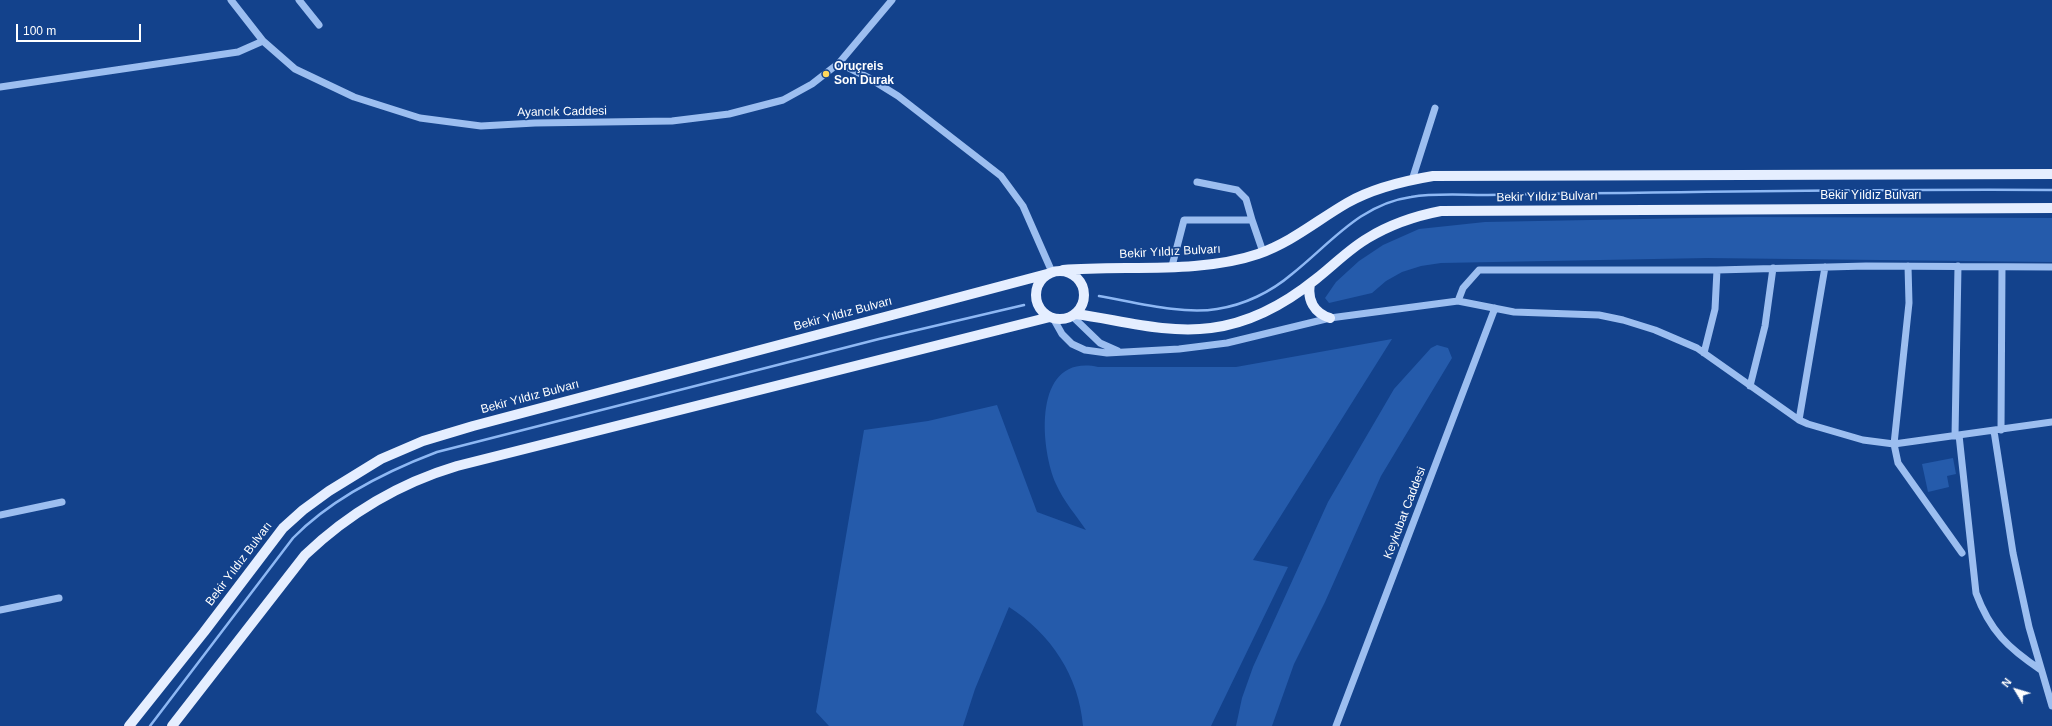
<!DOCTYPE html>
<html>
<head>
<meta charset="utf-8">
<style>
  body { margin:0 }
  #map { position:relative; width:2052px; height:726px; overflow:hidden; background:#13428c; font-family:Helvetica,sans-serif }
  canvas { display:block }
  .north { position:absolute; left:1996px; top:670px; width:40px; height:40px; -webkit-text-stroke:3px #13428c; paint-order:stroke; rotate:308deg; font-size:11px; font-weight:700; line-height:16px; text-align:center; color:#fff }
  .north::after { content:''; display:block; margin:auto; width:14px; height:18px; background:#fff; clip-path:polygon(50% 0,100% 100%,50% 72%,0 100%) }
  .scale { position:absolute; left:16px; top:24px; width:125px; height:18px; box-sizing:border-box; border:2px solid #fff; border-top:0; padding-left:5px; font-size:12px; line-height:14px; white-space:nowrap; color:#fff; -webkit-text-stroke:3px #13428c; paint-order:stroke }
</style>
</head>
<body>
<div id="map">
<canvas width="2052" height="726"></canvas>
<div class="north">N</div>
<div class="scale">100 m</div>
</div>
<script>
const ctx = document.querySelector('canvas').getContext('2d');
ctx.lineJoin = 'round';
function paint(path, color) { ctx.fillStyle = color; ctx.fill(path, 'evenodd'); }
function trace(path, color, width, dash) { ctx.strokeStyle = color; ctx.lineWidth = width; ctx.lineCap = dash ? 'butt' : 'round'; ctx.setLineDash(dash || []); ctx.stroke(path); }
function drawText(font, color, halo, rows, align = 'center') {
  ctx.font = font + ' Helvetica,sans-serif'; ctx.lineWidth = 3.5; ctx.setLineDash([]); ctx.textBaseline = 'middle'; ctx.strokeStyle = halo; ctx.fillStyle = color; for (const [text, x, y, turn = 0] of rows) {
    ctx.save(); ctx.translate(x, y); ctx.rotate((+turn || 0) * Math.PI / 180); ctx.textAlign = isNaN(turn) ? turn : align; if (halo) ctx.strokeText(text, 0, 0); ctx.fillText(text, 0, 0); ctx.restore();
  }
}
paint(new Path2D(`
  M 1747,217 L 2052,218 L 2052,262 L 1707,258 L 1441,263 L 1421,266 L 1402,272 L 1386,281 L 1372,293 L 1329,303 L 1325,298 L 1336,282 L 1359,261 L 1383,245 L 1419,229 L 1485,222 Z
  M 1392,339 L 1253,560 L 1288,567 L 1211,726 L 1083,726 C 1079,676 1051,634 1009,607 L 975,689 L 963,726 L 829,726 L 816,712 L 864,430 L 928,421 L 997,405 L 1037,512 L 1086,530 C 1076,515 1064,502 1056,484 C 1040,448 1032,353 1098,367 L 1236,367 Z
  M 1437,345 L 1448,348 L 1452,358 L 1381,476 L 1325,602 L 1294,664 L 1272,726 L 1236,726 L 1242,698 L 1253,667 L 1328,502 L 1394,389 L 1431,348 Z
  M 1953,458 L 1956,474 L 1947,476 L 1949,487 L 1928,492 L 1922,464 Z`), '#255bab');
trace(new Path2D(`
  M 1099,296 C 1134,302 1182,315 1217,309 C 1244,305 1271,292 1292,274 C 1330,244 1360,204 1411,197 C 1435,193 1461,195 1485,195 C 1532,194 1578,193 1625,193 C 1767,191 1910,189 2052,190
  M 150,726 L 293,538 C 331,499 387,471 437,452 L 879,339 L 1024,305`), '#8eb8f4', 2.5);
trace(new Path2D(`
  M 231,0 L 263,41 L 295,69 L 354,97 L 420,118 L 481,126 L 535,123 L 672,121 L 729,114 L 783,100 L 812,84 L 839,63 L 892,0
  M 299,0 L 319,25
  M 839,63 L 869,78 L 898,96 L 1001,176 L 1023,206 L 1052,272
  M 0,87 L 238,52 L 263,41
  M 1412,180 L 1435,108
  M 1197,182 L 1237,190 L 1246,199 L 1252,220
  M 1172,266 L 1184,220 L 1252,220 L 1263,252
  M 1908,266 L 1909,303 L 1894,444 L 1898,463 L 1962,553
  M 1458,301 L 1463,288 L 1479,270 L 1717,270 L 1866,266 L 2052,267
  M 1072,316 L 1100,343 L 1118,351
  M 1053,318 L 1062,334 L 1072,344 L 1085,350 L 1107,353 L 1179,349 L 1227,343 L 1330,318 L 1458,301 L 1514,312 L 1599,315 L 1623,320 L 1655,330 L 1697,348 L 1799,420 L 1808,424 L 1863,440 L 1894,444 L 2052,422
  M 1704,353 L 1715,309 L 1717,270
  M 1750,386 L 1765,326 L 1773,268
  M 1799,420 L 1825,267
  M 2001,430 L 2002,267
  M 1994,431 L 2013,553 L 2029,627 L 2052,706
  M 1959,435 L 1976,593 C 1990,631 2008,648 2041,670
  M 1955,436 L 1958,266
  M 0,515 L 62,502
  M 0,610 L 59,598
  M 1336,726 L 1495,308`), '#9cbef0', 7);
trace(new Path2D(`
  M 1063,270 C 1124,265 1200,274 1258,254 C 1292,242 1316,221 1347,203 C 1373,188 1403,181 1433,176 L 2052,174
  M1036 295a24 24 0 1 1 48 0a24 24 0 1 1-48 0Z
  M 1310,284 C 1307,300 1314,313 1330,318
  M 1076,314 C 1120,320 1166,334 1211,328 C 1251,323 1285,304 1316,279 C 1334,265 1349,249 1368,238 C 1391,224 1415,216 1441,211 L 2052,208
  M 129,726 L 204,632 L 283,528 L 303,510 L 329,491 L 381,459 L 423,441 L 473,426 L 1047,274
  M 172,726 L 305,555 C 348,514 400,483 457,466 L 1050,317`), '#e5eeff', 10);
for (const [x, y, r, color] of [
  [826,74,4,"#ffd75b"]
]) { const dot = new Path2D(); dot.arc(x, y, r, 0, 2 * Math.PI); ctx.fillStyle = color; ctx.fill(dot); trace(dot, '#13428c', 1.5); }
drawText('bold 12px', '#fff', '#13428c', [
  ["Oruçreis",834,67],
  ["Son Durak",834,81]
], 'left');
drawText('12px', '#fff', '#13428c', [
  ["Ayancık Caddesi",562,112,-1],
  ["Bekir Yıldız Bulvarı",1871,196],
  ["Bekir Yıldız Bulvarı",1547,197,-1],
  ["Bekir Yıldız Bulvarı",1170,252,-3],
  ["Bekir Yıldız Bulvarı",843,314,-15],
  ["Bekir Yıldız Bulvarı",530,397,-15],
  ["Keykubat Caddesi",1405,513,-69],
  ["Bekir Yıldız Bulvarı",239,564,-53]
]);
</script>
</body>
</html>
